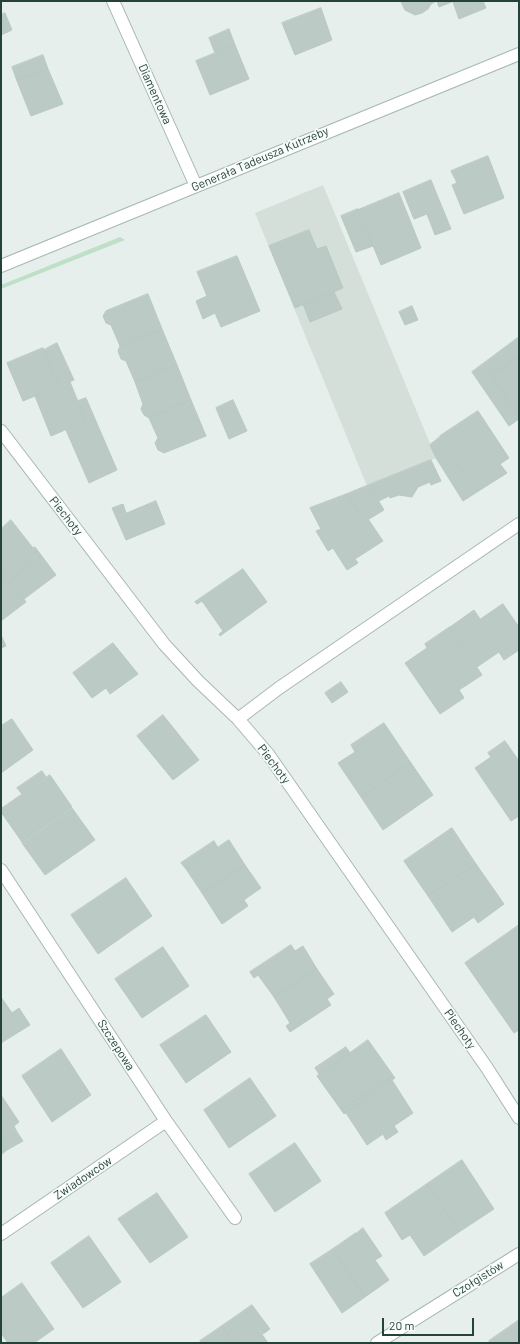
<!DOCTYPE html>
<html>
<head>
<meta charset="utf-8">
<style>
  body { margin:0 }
  #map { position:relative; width:520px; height:1344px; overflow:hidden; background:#e6efeb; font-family:Barlow,sans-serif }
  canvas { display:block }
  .frame { position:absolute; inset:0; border:2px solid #24423a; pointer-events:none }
  .scale { position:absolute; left:382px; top:1318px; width:92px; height:18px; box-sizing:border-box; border:2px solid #24423a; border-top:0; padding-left:5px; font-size:12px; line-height:14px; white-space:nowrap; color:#24423a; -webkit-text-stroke:3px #f7fbf9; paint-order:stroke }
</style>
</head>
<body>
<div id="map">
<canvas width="520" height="1344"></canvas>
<div class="frame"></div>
<div class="scale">20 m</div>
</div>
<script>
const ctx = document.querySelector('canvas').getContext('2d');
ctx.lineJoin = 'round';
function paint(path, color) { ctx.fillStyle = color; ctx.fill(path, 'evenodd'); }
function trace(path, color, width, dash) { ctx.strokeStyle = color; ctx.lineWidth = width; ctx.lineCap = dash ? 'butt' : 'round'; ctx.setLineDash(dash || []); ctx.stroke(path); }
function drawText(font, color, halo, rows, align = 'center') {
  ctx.font = font + ' Barlow,sans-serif'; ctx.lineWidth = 3.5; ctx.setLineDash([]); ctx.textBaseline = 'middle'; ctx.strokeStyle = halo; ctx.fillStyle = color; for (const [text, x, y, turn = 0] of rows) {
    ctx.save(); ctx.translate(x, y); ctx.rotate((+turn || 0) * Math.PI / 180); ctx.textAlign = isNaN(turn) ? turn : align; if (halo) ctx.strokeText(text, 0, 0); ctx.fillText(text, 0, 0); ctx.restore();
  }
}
paint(new Path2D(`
  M 323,185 L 436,458 L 367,486 L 255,213 Z`), '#d4dfda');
paint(new Path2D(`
  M 120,237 L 125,240 L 1,289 L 1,285 Z`), '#bfe0c8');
const building = new Path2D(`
  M 401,1 L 454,1 L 439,7 L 437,1 L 431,4 L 428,9 L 422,13 L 415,15 L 405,10 Z
  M 455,1 L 483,1 L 486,8 L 459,19 L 453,2 Z
  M 321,8 L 332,40 L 295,55 L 282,23 Z
  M 5,13 L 12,30 L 1,35 L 1,15 Z
  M 229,29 L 235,45 L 215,53 L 209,38 Z
  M 235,45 L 249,79 L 210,95 L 196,61 Z
  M 43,55 L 48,69 L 17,81 L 12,67 Z
  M 48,69 L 63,104 L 31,116 L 17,81 Z
  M 488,156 L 504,198 L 464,214 L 452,185 L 457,183 L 451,171 Z
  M 431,180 L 451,229 L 435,235 L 427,214 L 414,219 L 403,192 Z
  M 399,193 L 421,248 L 381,265 L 358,210 Z
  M 358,209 L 373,246 L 356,252 L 341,216 Z
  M 309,230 L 317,249 L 326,246 L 343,288 L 295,308 L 269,246 Z
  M 237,256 L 260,311 L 221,327 L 215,313 L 203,319 L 196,301 L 207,296 L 197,272 Z
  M 334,292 L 342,309 L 310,322 L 303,304 Z
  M 148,294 L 162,329 L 120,346 L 111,325 L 106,323 L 103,316 L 106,311 Z
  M 412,306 L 418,320 L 405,325 L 399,312 Z
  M 162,329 L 177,365 L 135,382 L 126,361 L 121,359 L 118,351 L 120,346 Z
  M 519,337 L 519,356 L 491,375 L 519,416 L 519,419 L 509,426 L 472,372 Z
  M 57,343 L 74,380 L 59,386 L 44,350 Z
  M 43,348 L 59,386 L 23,401 L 7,363 Z
  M 519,356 L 519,416 L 491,375 Z
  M 177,365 L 191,400 L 149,418 L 144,415 L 141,409 L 143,404 L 135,382 Z
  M 70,382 L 86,421 L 51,436 L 35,396 Z
  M 86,398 L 117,470 L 89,483 L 66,430 L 86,421 L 78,401 Z
  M 191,400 L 206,436 L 164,453 L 158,450 L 155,443 L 158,438 L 149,418 Z
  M 233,400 L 247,431 L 229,439 L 216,408 Z
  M 478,411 L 509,458 L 500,464 L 507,473 L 477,492 L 440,436 Z
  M 440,437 L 477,492 L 463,501 L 436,458 L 430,445 Z
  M 431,460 L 441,481 L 431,485 L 430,482 L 418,487 L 412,497 L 399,495 L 390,498 L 389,496 L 379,501 L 369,485 Z
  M 369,485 L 384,510 L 364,522 L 347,494 Z
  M 347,494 L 364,522 L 368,519 L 383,541 L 355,559 L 358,563 L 347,570 L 333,548 L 328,551 L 316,531 L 321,529 L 310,508 Z
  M 156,501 L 165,524 L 126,540 L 112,508 L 123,504 L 126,513 Z
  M 11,520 L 33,548 L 3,573 L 26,602 L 1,621 L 1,529 Z
  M 35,547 L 56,575 L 24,599 L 10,581 L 40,557 L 34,548 Z
  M 34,548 L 40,557 L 10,581 L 23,600 L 3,573 Z
  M 243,569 L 267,602 L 220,636 L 219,634 L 223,631 L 202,601 L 197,604 L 195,602 Z
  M 503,604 L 519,627 L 519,650 L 504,660 L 499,652 L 477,667 L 450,627 L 474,610 L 480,619 Z
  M 450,627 L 482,675 L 459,690 L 464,698 L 440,714 L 405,663 L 427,648 L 425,644 Z
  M 1,635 L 6,646 L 1,648 Z
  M 113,643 L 138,674 L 110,694 L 106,688 L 92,698 L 73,673 Z
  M 341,682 L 348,692 L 332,703 L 325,693 Z
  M 163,715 L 199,760 L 173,780 L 137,736 Z
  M 12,719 L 33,750 L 1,773 L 1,726 Z
  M 384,723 L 411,763 L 361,797 L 338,763 L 355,752 L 351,745 Z
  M 505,741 L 519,761 L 519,816 L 511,821 L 475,768 L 491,757 L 488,753 Z
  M 411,763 L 433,795 L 383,830 L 361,797 Z
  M 42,771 L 46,777 L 22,794 L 17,788 Z
  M 50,775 L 72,807 L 22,842 L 1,812 L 1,809 Z
  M 72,808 L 95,840 L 45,875 L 22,843 Z
  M 452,828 L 476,864 L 428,896 L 404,861 Z
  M 229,840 L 245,865 L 202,893 L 186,869 Z
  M 214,841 L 218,848 L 186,869 L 181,863 Z
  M 476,864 L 504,904 L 478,923 L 474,917 L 452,932 L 428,896 Z
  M 245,865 L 261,888 L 218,918 L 202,893 Z
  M 126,878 L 152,916 L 98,954 L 71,915 Z
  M 244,900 L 248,906 L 222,924 L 218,918 Z
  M 519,925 L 519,1030 L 514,1033 L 465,963 Z
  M 291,945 L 295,951 L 303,946 L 317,969 L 274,997 L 258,975 L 254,978 L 250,972 Z
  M 163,947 L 189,986 L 142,1018 L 115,979 Z
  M 317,969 L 334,994 L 327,999 L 331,1005 L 290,1032 L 286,1026 L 290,1023 L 274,997 Z
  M 1,997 L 12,1013 L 19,1008 L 30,1025 L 1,1043 Z
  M 206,1015 L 231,1052 L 186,1083 L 160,1045 Z
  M 368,1040 L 395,1078 L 392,1080 L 391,1077 L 343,1109 L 346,1113 L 344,1114 L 317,1076 L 351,1054 L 350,1053 Z
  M 346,1047 L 350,1053 L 319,1074 L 315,1068 Z
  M 61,1049 L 91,1095 L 52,1122 L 22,1076 Z
  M 350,1053 L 351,1054 L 319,1074 Z
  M 391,1077 L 392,1080 L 346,1113 L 343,1109 Z
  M 250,1078 L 276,1116 L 229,1148 L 204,1110 Z
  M 392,1080 L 413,1113 L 394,1126 L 398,1132 L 386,1140 L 383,1134 L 367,1145 L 346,1113 Z
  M 1,1095 L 19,1122 L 14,1126 L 17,1132 L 2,1143 L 7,1150 L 1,1155 Z
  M 17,1132 L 23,1141 L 7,1150 L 2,1143 Z
  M 295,1143 L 321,1181 L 275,1212 L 249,1174 Z
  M 462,1160 L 494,1209 L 459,1232 L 427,1184 Z
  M 427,1184 L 459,1232 L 424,1256 L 410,1235 L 402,1240 L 385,1213 Z
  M 157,1193 L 188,1237 L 150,1263 L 118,1219 Z
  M 363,1228 L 382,1256 L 375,1260 L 356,1234 Z
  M 356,1233 L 389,1280 L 365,1297 L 333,1249 Z
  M 89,1236 L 121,1282 L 83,1308 L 51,1263 Z
  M 333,1249 L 365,1297 L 342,1313 L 310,1264 Z
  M 22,1283 L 54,1329 L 34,1343 L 8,1343 L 3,1336 L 7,1333 L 1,1324 L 1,1298 Z
  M 252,1305 L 270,1329 L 263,1334 L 245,1310 Z
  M 245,1310 L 268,1343 L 234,1343 L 222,1326 Z
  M 519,1320 L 519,1335 L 512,1325 Z
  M 1,1324 L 7,1333 L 3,1336 L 1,1333 Z
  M 512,1325 L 519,1335 L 519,1343 L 490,1343 L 489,1341 Z
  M 222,1326 L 234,1343 L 201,1343 L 200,1341 Z`);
paint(building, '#bbcac4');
trace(building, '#b8c9c2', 1);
const minor = new Path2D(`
  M 113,1 L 196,186
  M 1,266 L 519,54
  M 1,431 L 164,644 L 198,681 L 238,719 L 268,754 L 487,1068 L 519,1118
  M 238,719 L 279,688 L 519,524
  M 1,870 L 166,1121 L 235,1218
  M 1,1234 L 166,1121
  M 377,1343 L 519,1254`);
trace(minor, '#a8b8b2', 14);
trace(minor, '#fff', 12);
drawText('12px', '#24423a', '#f7fbf9', [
  ["Diamentowa",155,94,66],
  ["Generała Tadeusza Kutrzeby",260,159,-23],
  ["Piechoty",66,516,52],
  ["Piechoty",274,764,53],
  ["Piechoty",460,1029,55],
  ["Szczepowa",116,1045,57],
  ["Zwiadowców",83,1178,-34],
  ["Czołgistów",478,1279,-32]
]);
</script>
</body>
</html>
